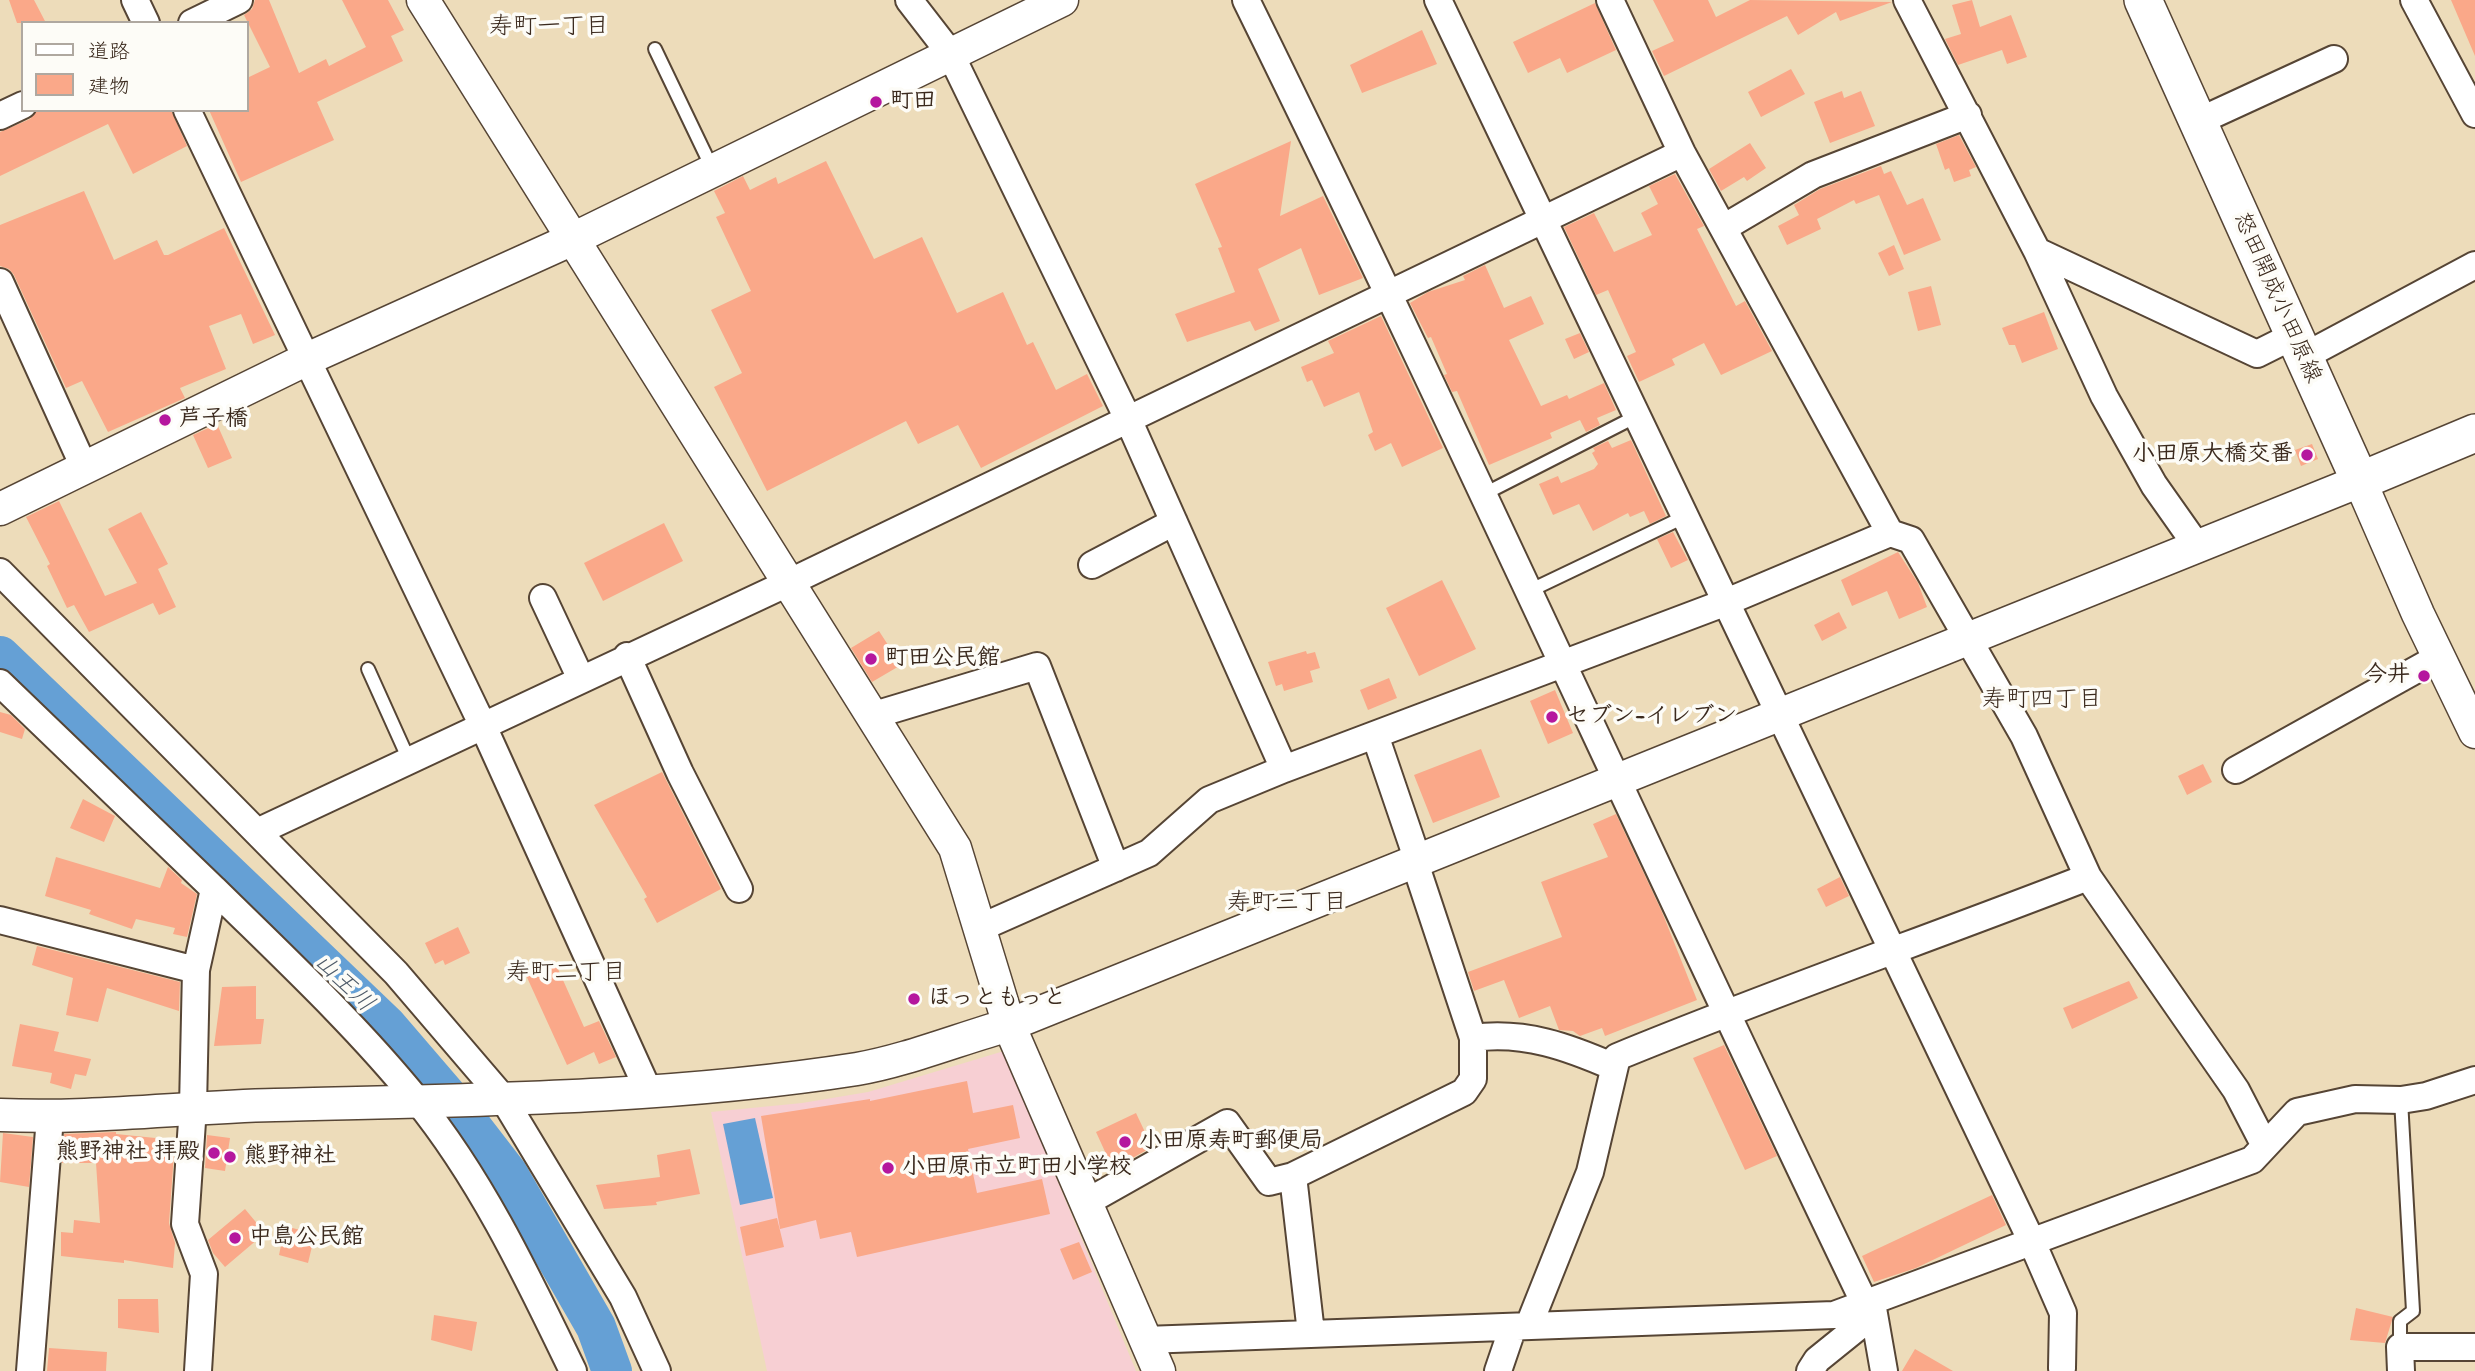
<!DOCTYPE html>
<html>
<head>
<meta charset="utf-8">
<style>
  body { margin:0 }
  #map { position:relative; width:2475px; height:1371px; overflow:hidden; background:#eddcba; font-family:Mynerve,"Klee One",sans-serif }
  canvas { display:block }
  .legend { position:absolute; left:21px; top:21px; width:228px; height:91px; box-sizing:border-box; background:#fdfcf7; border:2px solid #afa8a0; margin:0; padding:9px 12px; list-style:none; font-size:21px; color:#3b2a1e }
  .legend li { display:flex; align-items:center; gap:14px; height:35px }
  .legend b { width:35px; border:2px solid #afa8a0 }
</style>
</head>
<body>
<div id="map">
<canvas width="2475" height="1371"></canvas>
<ul class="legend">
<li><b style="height:9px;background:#fff"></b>道路</li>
<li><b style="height:19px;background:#faa889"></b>建物</li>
</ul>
</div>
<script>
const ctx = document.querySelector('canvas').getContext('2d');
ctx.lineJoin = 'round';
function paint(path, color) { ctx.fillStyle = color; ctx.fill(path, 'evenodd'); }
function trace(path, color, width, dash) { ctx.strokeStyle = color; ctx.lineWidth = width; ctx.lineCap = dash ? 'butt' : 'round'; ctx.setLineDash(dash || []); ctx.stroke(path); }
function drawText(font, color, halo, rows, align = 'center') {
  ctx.font = font + ' Mynerve,"Klee One",sans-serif'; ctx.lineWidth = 7; ctx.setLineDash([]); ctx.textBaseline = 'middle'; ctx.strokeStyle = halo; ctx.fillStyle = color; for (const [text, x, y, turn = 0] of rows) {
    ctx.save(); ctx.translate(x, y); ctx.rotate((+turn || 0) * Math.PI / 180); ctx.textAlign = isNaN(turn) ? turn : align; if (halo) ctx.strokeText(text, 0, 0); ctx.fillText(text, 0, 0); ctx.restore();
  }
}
paint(new Path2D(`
  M 1004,1051 L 1136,1371 L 767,1371 L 711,1112 L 802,1103 L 868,1092 Z`), '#f7cfd3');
paint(new Path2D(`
  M 755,1118 L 773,1198 L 740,1205 L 723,1124 Z`), '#65a0d5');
trace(new Path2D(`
  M 0,656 L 387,1026 L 454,1104 L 508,1174 L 596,1327 L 612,1371`), '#65a0d5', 40);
paint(new Path2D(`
  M 9,0 L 34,0 L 46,23 L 17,23 Z
  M 255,0 L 269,0 L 299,73 L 326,59 L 329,66 L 366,47 L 342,0 L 388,0 L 404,30 L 391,36 L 403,61 L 317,102 L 334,140 L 241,182 L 209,110 L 247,110 L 247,78 L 270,67 L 244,15 L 252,9 Z
  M 1653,0 L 1708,0 L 1716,17 L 1750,0 L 1892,2 L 1840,21 L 1836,12 L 1798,35 L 1787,16 L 1664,76 L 1652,51 L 1674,41 Z
  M 1972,0 L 1980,27 L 2011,15 L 2027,57 L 2007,64 L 2002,50 L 1958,65 L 1945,39 L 1961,34 L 1952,5 Z
  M 2451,0 L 2475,0 L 2475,56 Z
  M 1595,3 L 1616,50 L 1567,73 L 1560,58 L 1528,73 L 1513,42 Z
  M 1422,30 L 1437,64 L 1362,93 L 1350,65 Z
  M 1791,69 L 1805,94 L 1761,117 L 1748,92 Z
  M 1842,91 L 1844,98 L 1861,91 L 1875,126 L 1830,143 L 1814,102 Z
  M 37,110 L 171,110 L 187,146 L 133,174 L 108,124 L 0,176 L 0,132 L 30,119 Z
  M 1959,135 L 1976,167 L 1969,170 L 1971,176 L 1954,182 L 1949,168 L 1945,170 L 1936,144 Z
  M 1291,141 L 1280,216 L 1323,196 L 1363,278 L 1319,295 L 1301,248 L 1258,269 L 1280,321 L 1255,331 L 1250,321 L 1187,342 L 1175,314 L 1235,292 L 1218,248 L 1222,247 L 1195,184 Z
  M 1750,143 L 1766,168 L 1747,181 L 1744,177 L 1721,191 L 1709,169 Z
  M 826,161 L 874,259 L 922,237 L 957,313 L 1003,292 L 1027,345 L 1033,342 L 1056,390 L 1087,374 L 1103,406 L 981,468 L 958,425 L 918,444 L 906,421 L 767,491 L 714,387 L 742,373 L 711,310 L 751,291 L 716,217 L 725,213 L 714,191 L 743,176 L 750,190 L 776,177 L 778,184 Z
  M 1881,166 L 1884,174 L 1891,171 L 1907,205 L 1923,198 L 1941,240 L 1904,255 L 1879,195 L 1856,204 L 1854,200 L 1817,219 L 1821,229 L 1787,245 L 1778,226 L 1799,215 L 1794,205 L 1820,189 Z
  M 1675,174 L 1704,226 L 1697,229 L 1736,306 L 1745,301 L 1772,351 L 1721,375 L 1704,343 L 1672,359 L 1675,365 L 1639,382 L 1627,356 L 1636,352 L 1608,290 L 1596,295 L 1564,227 L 1594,213 L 1614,252 L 1652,235 L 1641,213 L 1658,204 L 1649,186 Z
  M 84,191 L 114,260 L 157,240 L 164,255 L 168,255 L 224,228 L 275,335 L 253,344 L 241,314 L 209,326 L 226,369 L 180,388 L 185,398 L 108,432 L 82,381 L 66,388 L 14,275 L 9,269 L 0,266 L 0,225 Z
  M 1894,245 L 1904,269 L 1889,276 L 1878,253 Z
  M 1485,265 L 1504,308 L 1531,296 L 1544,324 L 1509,340 L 1541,406 L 1567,395 L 1569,399 L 1604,383 L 1616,410 L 1597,418 L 1600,425 L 1586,432 L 1580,420 L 1550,433 L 1552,438 L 1489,465 L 1457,391 L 1452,392 L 1444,375 L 1447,374 L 1431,337 L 1428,338 L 1410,303 L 1428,292 L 1465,280 L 1463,276 Z
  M 1931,286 L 1941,325 L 1918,331 L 1908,292 Z
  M 2044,312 L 2058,349 L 2022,363 L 2015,345 L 2009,345 L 2002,328 Z
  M 1381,316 L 1443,448 L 1402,467 L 1391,443 L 1375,451 L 1368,435 L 1373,432 L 1359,392 L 1324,407 L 1312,380 L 1307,382 L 1301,367 L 1334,353 L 1328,341 Z
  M 1580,333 L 1589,352 L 1574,359 L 1565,339 Z
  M 217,424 L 232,458 L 208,468 L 193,435 Z
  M 1631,440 L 1666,516 L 1650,524 L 1644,511 L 1630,517 L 1628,513 L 1593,531 L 1579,504 L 1553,515 L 1539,484 L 1558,476 L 1561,483 L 1594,469 L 1598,464 L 1592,453 L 1595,451 L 1593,448 L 1608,441 L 1612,448 Z
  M 2312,444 L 2318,459 L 2301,466 L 2295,450 Z
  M 59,501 L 105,596 L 137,583 L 108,529 L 141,512 L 168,564 L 158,569 L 176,607 L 159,615 L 153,603 L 89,632 L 74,605 L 67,608 L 47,566 L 50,564 L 26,517 Z
  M 664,523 L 683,561 L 603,601 L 584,563 Z
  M 1673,532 L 1688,560 L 1671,568 L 1657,539 Z
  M 1898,552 L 1918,583 L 1927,607 L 1899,619 L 1887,591 L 1852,606 L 1841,580 Z
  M 1442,580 L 1476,649 L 1419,676 L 1386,608 Z
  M 1839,612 L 1847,628 L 1822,641 L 1814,625 Z
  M 879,631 L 901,665 L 872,682 L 851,648 Z
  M 1306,651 L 1307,654 L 1315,652 L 1320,668 L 1310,671 L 1313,682 L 1284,691 L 1282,684 L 1276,686 L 1268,662 Z
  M 1389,678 L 1397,698 L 1368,710 L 1360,690 Z
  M 1555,690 L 1573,733 L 1548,744 L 1530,701 Z
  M 0,712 L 11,715 L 25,729 L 22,739 L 0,732 Z
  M 1481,749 L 1500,797 L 1433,823 L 1414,775 Z
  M 2203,764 L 2212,782 L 2187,795 L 2178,776 Z
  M 662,772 L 721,889 L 657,923 L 644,899 L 647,897 L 594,805 Z
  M 83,799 L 115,816 L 104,842 L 70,828 Z
  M 1616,814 L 1662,912 L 1697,1000 L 1605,1036 L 1602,1028 L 1580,1036 L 1573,1031 L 1559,1030 L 1550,1006 L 1519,1018 L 1504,980 L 1474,991 L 1468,972 L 1562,937 L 1541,882 L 1608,857 L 1593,824 Z
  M 56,857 L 160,888 L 168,867 L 182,880 L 181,883 L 197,894 L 187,937 L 173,934 L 175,928 L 136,919 L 132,929 L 89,914 L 91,910 L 45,896 Z
  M 1840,877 L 1849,896 L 1826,907 L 1817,889 Z
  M 458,927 L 470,953 L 445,965 L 443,960 L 435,964 L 425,943 Z
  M 37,946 L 180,982 L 179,1011 L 107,988 L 98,1022 L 66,1015 L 73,978 L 32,965 Z
  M 554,960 L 584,1027 L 599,1021 L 616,1057 L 599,1064 L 594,1052 L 567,1065 L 525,973 Z
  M 2129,981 L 2138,998 L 2072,1029 L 2063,1008 Z
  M 256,986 L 256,1019 L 264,1019 L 261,1044 L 214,1046 L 222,987 Z
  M 20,1024 L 59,1032 L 54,1051 L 91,1059 L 86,1076 L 75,1074 L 71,1089 L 50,1083 L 52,1073 L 12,1066 Z
  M 1724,1045 L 1777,1156 L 1745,1170 L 1693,1058 Z
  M 967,1081 L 973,1113 L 1013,1105 L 1020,1138 L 968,1149 L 977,1193 L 1042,1179 L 1050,1214 L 857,1257 L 851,1232 L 820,1239 L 816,1220 L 780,1229 L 761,1116 L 870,1099 L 870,1101 Z
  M 1136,1113 L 1152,1147 L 1113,1169 L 1096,1132 Z
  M 116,1132 L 116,1134 L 175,1140 L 169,1223 L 175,1243 L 173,1268 L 124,1260 L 124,1263 L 61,1256 L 61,1232 L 73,1233 L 74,1220 L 100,1223 L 96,1163 L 62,1163 L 64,1134 Z
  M 3,1133 L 33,1137 L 29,1187 L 0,1182 Z
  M 207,1135 L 230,1138 L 225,1171 L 205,1168 Z
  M 690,1149 L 700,1194 L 656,1202 L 657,1205 L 604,1209 L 596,1185 L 660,1177 L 657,1155 Z
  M 1992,1195 L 2006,1225 L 1916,1268 L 1874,1282 L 1862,1256 Z
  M 245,1209 L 265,1233 L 225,1267 L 213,1253 L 208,1240 Z
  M 777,1218 L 784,1247 L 746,1256 L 740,1227 Z
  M 285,1226 L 315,1234 L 308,1263 L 279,1255 Z
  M 1079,1242 L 1092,1272 L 1073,1280 L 1060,1249 Z
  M 118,1299 L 158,1299 L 159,1333 L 118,1328 Z
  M 2356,1308 L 2393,1317 L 2385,1343 L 2350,1340 Z
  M 434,1315 L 477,1322 L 472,1351 L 431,1340 Z
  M 49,1348 L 107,1352 L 106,1371 L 47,1371 Z
  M 1915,1349 L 1953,1371 L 1902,1371 Z`), '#faa889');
const service = new Path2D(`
  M 655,49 L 713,170
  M 1484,494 L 1637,416
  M 1529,591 L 1684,517
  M 368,669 L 409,760
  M 2400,1347 L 2400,1321 L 2413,1311 L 2401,1100`);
const minor = new Path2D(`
  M 135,0 L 146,23
  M 909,0 L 950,53 L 1128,419 L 1284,769
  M 1246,0 C 1459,432 1656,871 1865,1304 L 1874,1314 L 1884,1371
  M 1438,0 L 2032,1242 L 2063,1313 L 2062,1368
  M 1610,0 L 1682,153 L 1890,533 L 1911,540 L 2024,736 L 2088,877 L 2236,1090 L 2264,1144
  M 1907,0 L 2037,251 L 2257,354 L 2293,336
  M 2414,0 L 2475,114
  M 192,23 L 239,0
  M 187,110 L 483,726 L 648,1090
  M 0,116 L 23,105
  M 2197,122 L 2334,59
  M 1725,227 L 1813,175 L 1968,115
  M 2037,251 L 2104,396 L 2154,485 L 2197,546
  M 0,282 L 84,467
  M 2303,357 L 2475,265
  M 1092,565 L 1174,522
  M 0,572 L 396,973 L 503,1098 L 623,1297 L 657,1371
  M 543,598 L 581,679
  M 627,656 L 680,773 L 739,889
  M 0,683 L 214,889 L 196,970 L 193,1107 L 185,1224 L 204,1274 L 198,1371
  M 871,716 L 1037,666 L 1116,868
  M 1375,735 L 1418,861
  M 2236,770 L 2439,657
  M 257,832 L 788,583 L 1682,153
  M 214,889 C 283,957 355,1024 416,1099 C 482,1180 528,1278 573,1371
  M 0,920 L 196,970
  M 982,927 L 1149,853 L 1209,800 L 1284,769 L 1724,603 L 1890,533
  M 1473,1038 C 1525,1031 1568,1047 1614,1067
  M 1087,1202 L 1227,1123 L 1269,1182 L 1293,1176
  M 1529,1325 L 1590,1172 L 1617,1057 C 1772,993 1931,938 2088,877
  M 1311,1333 L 1293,1176 L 1464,1092 L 1473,1079 L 1473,1038 L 1415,863
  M 1145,1340 L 1834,1315 L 2252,1160 L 2297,1112 L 2355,1099 L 2401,1100 L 2426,1096 L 2475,1080
  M 30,1371 L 50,1117
  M 1498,1371 L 1513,1327
  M 1810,1371 L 1817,1360 L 1874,1314
  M 2401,1371 L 2400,1347 L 2475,1347`);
const tertiary = new Path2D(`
  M 423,0 L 955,848 L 1009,1025 L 1159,1371
  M 0,509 L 305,360 L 575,238 L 1062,0
  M 0,1115 C 92,1119 184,1107 275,1105 C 468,1100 665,1099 857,1069 C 905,1061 962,1038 1009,1025 L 2360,481 L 2418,614 L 2475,732`);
const secondary = new Path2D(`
  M 2143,0 L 2360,481 L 2475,433`);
trace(service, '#564535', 16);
trace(minor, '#564535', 30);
trace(tertiary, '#564535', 35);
trace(secondary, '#564535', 40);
trace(service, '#fff', 12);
trace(minor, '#fff', 26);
trace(tertiary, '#fff', 32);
trace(secondary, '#fff', 37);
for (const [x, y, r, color] of [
  [876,102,7,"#b5179e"],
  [165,420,7,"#b5179e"],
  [2307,455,7,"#b5179e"],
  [871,659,7,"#b5179e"],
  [2424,676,7,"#b5179e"],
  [1552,717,7,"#b5179e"],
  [914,999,7,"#b5179e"],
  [1125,1142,7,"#b5179e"],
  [214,1153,7,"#b5179e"],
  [230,1157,7,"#b5179e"],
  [888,1168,7,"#b5179e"],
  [235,1238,7,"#b5179e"]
]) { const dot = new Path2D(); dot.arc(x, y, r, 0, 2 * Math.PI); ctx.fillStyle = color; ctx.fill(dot); trace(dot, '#fdfcf7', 2.5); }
drawText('bold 23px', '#3b2a1e', '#fdfcf7', [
  ["町田",890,102],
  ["芦子橋",179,420],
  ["小田原大橋交番",2293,455,"right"],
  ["町田公民館",885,659],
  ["今井",2410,676,"right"],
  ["セブン-イレブン",1566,717],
  ["ほっともっと",928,999],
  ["小田原寿町郵便局",1139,1142],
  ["熊野神社 拝殿",200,1153,"right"],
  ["熊野神社",244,1157],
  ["小田原市立町田小学校",902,1168],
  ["中島公民館",249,1238]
], 'left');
drawText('23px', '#3b2a1e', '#fdfcf7', [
  ["怒田開成小田原線",2276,298,66]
]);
drawText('24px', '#3b2a1e', '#fdfcf7', [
  ["寿町一丁目",549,28],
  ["寿町四丁目",2042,701],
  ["寿町三丁目",1287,904],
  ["寿町二丁目",566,974]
]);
drawText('italic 24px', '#4c5967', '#fdfcf7', [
  ["山王川",343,984,44]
]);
</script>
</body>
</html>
